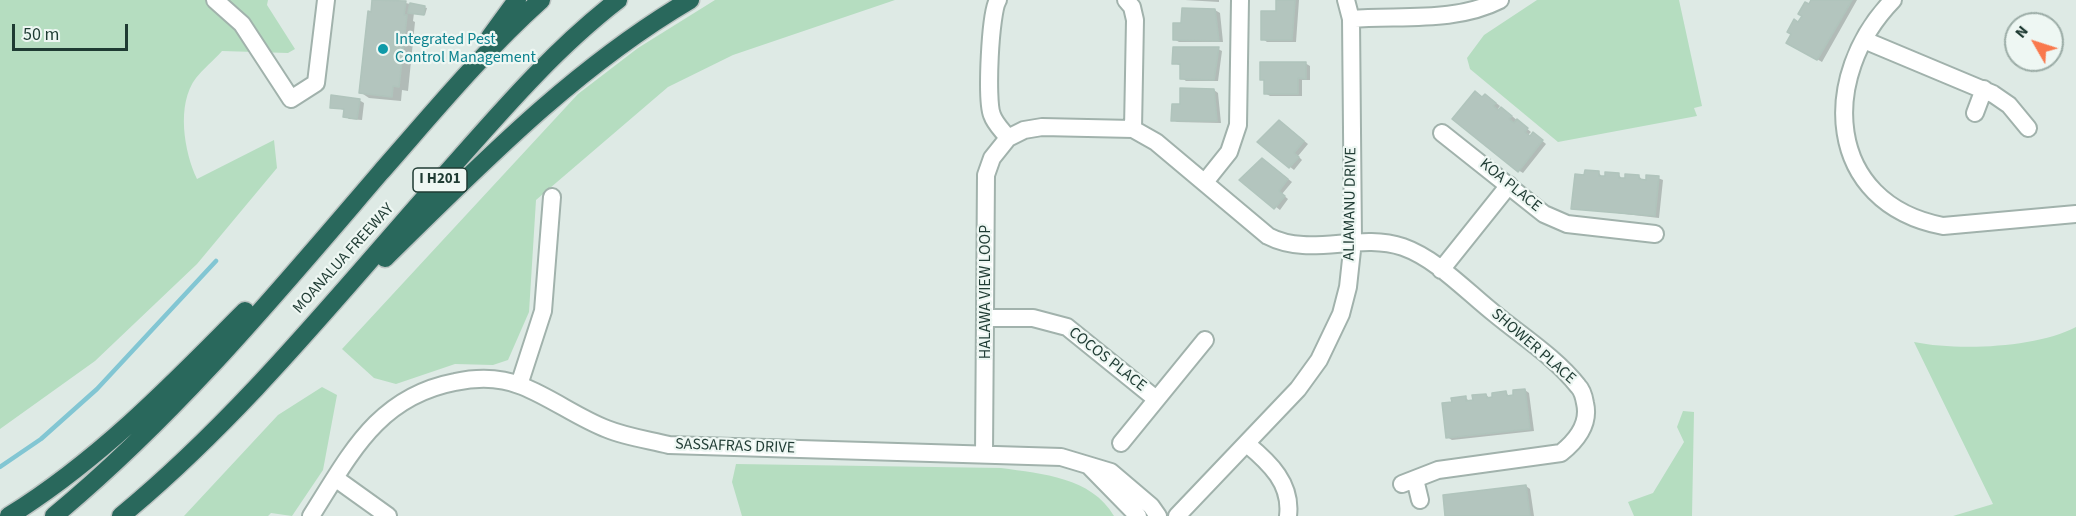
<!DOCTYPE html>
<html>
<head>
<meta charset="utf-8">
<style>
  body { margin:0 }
  #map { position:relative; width:2076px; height:516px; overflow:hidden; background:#deeae5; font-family:"Source Sans 3",sans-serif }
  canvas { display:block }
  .north { position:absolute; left:2004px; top:12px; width:60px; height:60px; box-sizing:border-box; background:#eef7f3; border:2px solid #9baca6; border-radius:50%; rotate:309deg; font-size:16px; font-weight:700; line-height:24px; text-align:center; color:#1f3b33 }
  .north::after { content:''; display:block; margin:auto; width:21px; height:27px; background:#f9794d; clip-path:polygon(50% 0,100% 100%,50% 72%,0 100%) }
  .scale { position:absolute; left:12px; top:24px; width:116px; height:27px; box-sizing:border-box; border:3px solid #1f3b33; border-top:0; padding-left:8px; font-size:18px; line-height:21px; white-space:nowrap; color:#1f3b33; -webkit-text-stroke:4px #eef7f3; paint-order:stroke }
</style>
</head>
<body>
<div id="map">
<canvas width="2076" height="516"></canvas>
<div class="north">N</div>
<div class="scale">50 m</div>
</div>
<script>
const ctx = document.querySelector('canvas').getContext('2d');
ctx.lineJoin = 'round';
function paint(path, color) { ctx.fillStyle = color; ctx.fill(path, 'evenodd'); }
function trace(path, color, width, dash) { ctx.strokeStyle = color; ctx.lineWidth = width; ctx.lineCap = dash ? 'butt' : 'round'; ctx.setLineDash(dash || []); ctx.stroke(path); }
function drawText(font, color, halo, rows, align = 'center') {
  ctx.font = font + ' "Source Sans 3",sans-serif'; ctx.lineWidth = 4.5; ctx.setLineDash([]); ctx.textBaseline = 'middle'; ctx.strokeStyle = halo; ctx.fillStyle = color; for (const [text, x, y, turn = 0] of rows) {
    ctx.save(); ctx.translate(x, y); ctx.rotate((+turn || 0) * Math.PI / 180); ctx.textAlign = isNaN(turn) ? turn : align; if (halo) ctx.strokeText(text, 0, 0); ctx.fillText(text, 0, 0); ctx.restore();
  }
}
paint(new Path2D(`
  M 0,0 L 268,0 L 267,5 L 295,49 L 288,53 L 222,51 C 214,60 203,69 196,78 C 176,104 184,152 197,179 L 274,140 L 277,168 L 197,264 L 95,361 L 0,429 Z
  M 715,0 L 895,0 L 733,55 L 668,87 L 536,200 L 529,312 L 508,360 L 493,365 L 455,364 L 396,384 L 374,378 L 342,349 L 578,94 L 638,48 Z
  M 1537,0 L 1679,0 L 1702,106 L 1694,108 L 1697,116 L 1558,142 L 1470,69 L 1467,58 L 1484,35 Z
  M 2076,327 L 2076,516 L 1953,516 L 1993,504 L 1914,342 C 1958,351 2036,348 2076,327 Z
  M 322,387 L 337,395 L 323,470 L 292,516 L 271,513 L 268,516 L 184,516 L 278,415 Z
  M 1683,411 L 1694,412 L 1692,516 L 1634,516 L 1628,502 L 1653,493 L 1684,442 L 1677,427 Z
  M 736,464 L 1001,468 C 1043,474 1091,477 1114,516 L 742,516 L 732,482 Z`), '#b5ddc0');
paint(new Path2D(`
  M 374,0 L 393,0 L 427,8 L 425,15 L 414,13 L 413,21 L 415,22 L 408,91 L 402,90 L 401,101 L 369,98 L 360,92 Z
  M 1185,0 L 1219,0 L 1219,2 Z
  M 1277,0 L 1299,0 L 1296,42 L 1267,42 L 1263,39 L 1277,12 Z
  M 1812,0 L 1857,0 L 1822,62 L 1788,42 Z
  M 1215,10 L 1220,13 L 1223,42 L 1179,42 L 1174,39 L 1183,25 Z
  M 1218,49 L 1222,51 L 1218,81 L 1186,81 L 1182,78 L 1182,66 L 1174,63 Z
  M 1305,63 L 1310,66 L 1310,80 L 1302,80 L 1302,96 L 1270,96 L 1265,93 L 1265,81 L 1261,79 Z
  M 1214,90 L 1218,93 L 1221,123 L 1177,122 L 1173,120 Z
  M 1490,98 L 1500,106 L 1497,110 L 1506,111 L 1531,132 L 1528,135 L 1538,137 L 1546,144 L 1523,173 L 1518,170 L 1483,99 Z
  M 359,100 L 364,103 L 362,120 L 349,119 L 345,116 L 345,110 L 331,107 Z
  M 1284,124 L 1308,144 L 1298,156 L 1302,160 L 1294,170 L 1259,142 Z
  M 1267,162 L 1292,182 L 1282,194 L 1288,199 L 1280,210 L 1241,180 Z
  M 1599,173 L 1603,178 L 1619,175 L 1623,180 L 1639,176 L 1643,181 L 1658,178 L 1663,180 L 1659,218 L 1573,208 L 1586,177 Z
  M 1525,390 L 1529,393 L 1534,431 L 1452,440 L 1447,437 L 1466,398 L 1470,402 L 1486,395 L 1490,398 L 1506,393 L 1510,397 Z
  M 1526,486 L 1530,489 L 1534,516 L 1447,516 Z`), '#0003');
trace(new Path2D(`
  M 0,467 L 41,439 L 97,389 L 216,261`), '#82c6d3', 4.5);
const building = new Path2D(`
  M 372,0 L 406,1 L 404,15 L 407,15 L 399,87 L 393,86 L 392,97 L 359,93 L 368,11 L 371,12 Z
  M 1276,0 L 1295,0 L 1292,40 L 1261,40 L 1261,11 L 1276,11 Z
  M 1811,0 L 1852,0 L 1817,60 L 1786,43 L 1791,34 L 1787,32 L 1794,19 L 1798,22 L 1802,16 L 1798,14 L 1805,2 L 1809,4 Z
  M 410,3 L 425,6 L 424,15 L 408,13 Z
  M 1182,8 L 1215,9 L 1219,41 L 1173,40 L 1173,23 L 1181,23 Z
  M 1173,47 L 1219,47 L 1214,80 L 1180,79 L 1180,64 L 1172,64 Z
  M 1260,62 L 1306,62 L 1306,79 L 1298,78 L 1298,94 L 1264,94 L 1264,80 L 1260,80 Z
  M 1180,88 L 1214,89 L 1217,121 L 1171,121 L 1172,104 L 1180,104 Z
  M 1475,91 L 1482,97 L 1485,94 L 1496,103 L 1493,106 L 1498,110 L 1501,107 L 1512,116 L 1509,119 L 1514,123 L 1517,119 L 1528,128 L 1525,132 L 1530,136 L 1533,132 L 1543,140 L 1518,172 L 1452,119 Z
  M 331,95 L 360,99 L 357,119 L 343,117 L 344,109 L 330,108 Z
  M 1279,120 L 1304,141 L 1294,153 L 1299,157 L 1289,168 L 1257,142 Z
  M 1262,158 L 1288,179 L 1279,191 L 1285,196 L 1274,209 L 1239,180 Z
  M 1585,170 L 1599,171 L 1599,176 L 1605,176 L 1605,172 L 1619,173 L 1619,178 L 1625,178 L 1625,174 L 1639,175 L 1639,179 L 1646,180 L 1646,175 L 1659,176 L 1655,216 L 1571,209 L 1575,174 L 1584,175 Z
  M 1525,389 L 1530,429 L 1446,438 L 1442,403 L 1452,402 L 1451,398 L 1466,396 L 1466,401 L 1473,400 L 1472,395 L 1486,394 L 1487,398 L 1492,397 L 1492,393 L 1506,391 L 1507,396 L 1513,395 L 1513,390 Z
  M 1526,485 L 1530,516 L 1445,516 L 1443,495 Z`);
paint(building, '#b3c5be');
trace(building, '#b0c4bc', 1.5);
const minor = new Path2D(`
  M 215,0 L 242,24 L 291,99 L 316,83 L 326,0
  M 1126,0 L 1132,7 L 1135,20 L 1133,129
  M 1893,0 C 1819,76 1824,203 1943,226 L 2076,214
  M 1351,19 C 1400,15 1455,23 1500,0
  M 1864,40 L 1993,94 L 2009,105 L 2028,128
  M 1975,113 L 1984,89
  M 1442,133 L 1544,214 L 1567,224 L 1655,234
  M 1008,138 L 1024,130 L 1042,127 L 1133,129 L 1156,142 L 1268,236 C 1310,258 1358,232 1403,247 C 1437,259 1467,292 1495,314 C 1523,337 1556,358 1578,386 C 1582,390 1584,397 1585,403 C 1590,424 1576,441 1561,453 L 1438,470 L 1402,484
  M 1205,182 L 1229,152 L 1238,125 L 1240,0
  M 1441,270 L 1509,185
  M 986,318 L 1033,318 L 1067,327 L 1156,399
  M 519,385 L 543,311 L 552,197
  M 1121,443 L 1205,340
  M 1247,444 C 1270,463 1292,484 1288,516
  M 984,454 L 986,175 L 992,158 L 1008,138 C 1003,131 995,124 992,115 C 986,101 990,12 998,0
  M 1089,466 L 1138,516
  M 335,478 L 388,516
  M 1415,479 L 1420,500
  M 311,516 C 350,455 377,397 455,382 C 478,377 500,377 522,386 C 552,398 578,418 607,429 C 627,437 649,440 669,445 L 1061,457 L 1111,472 L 1151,506 L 1158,516
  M 1177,516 L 1298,389 L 1319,360 L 1341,314 L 1348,287 L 1353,241 L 1351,19 L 1346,0`);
const highway = new Path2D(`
  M 490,37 L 517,0
  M 385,258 C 480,165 574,68 690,0
  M 9,516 C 98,461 172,385 245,311
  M 54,516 C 176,415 277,293 380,173 C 432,114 482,53 541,0
  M 121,516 C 241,417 340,293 443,177 C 498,115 552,51 618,0`);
trace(minor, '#a1b2ac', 20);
trace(highway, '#bcc4c2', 21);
trace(minor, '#fff', 16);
trace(highway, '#29685c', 18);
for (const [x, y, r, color] of [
  [383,49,6,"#0f9aa8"]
]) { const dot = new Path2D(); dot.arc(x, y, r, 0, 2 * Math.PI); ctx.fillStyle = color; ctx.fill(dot); trace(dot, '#eef7f3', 2); }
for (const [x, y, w] of [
  [440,180,54]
]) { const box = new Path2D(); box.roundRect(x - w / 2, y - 12, w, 24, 4.5); ctx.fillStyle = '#eef7f3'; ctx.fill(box); trace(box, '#1f3b33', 1.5); }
drawText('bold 15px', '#1f3b33', null, [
  ["I H201",440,180]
]);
drawText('16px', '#0d838f', '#eef7f3', [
  ["Integrated Pest",395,40],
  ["Control Management",395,58]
], 'left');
drawText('16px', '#1f3b33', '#eef7f3', [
  ["KOA PLACE",1510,186,39],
  ["ALIAMANU DRIVE",1351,204,-89],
  ["MOANALUA FREEWAY",344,259,-48],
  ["HALAWA VIEW LOOP",986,292,-90],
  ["SHOWER PLACE",1533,347,41],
  ["COCOS PLACE",1107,360,38],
  ["SASSAFRAS DRIVE",735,447,2]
]);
</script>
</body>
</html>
